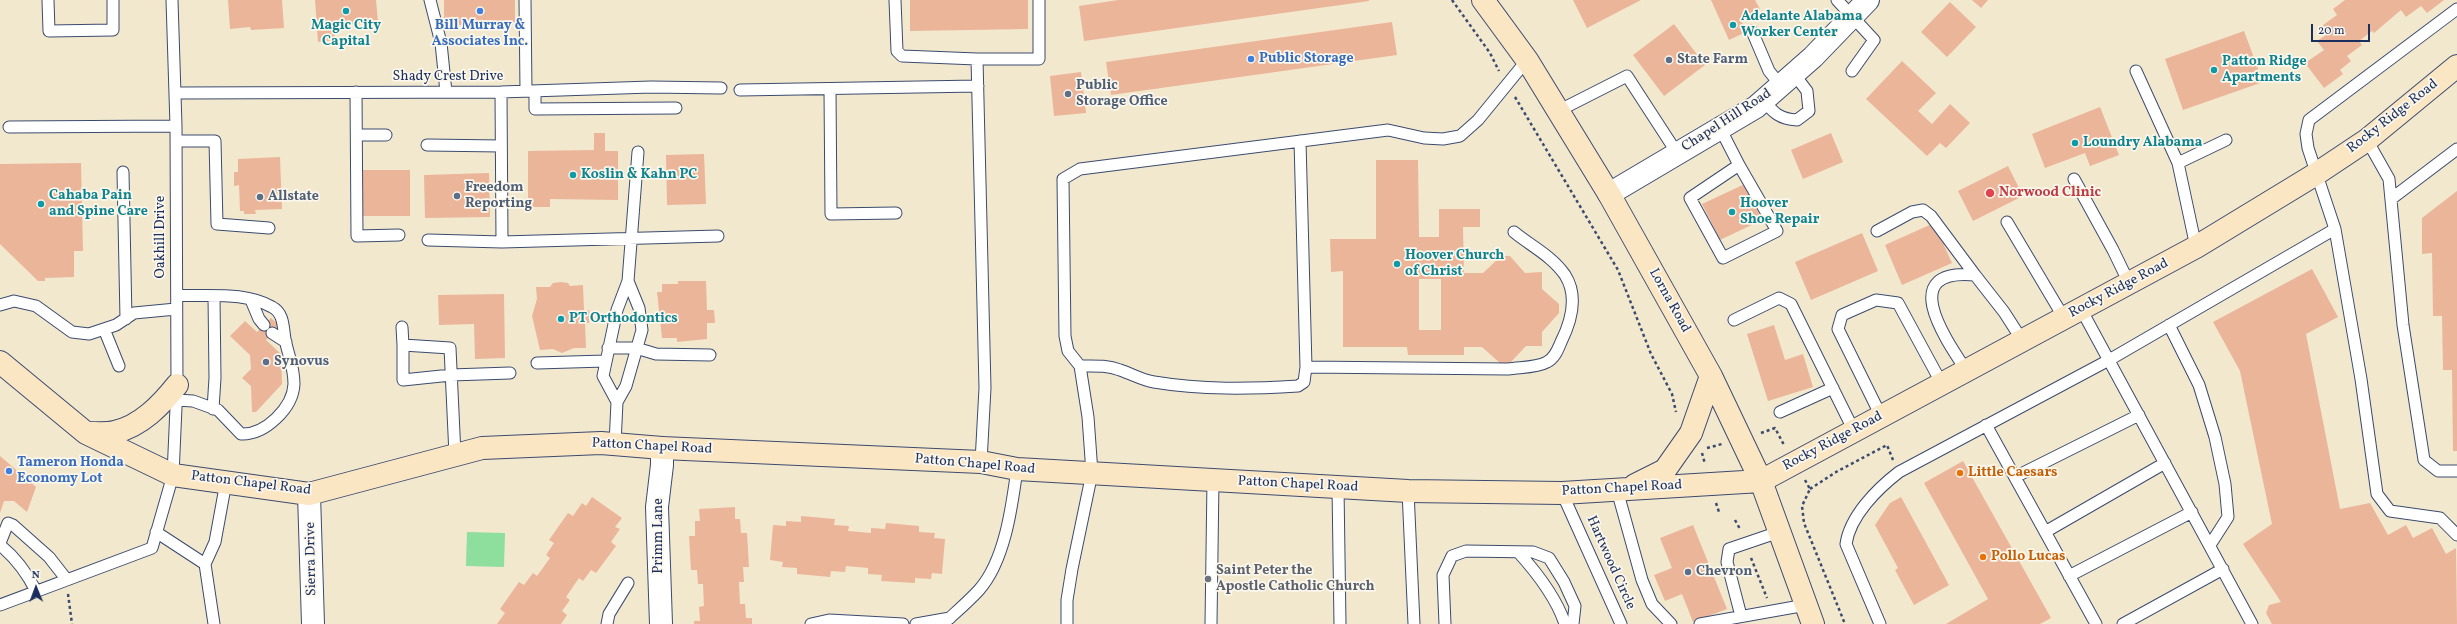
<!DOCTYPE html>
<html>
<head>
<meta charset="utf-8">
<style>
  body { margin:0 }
  #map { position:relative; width:2457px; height:624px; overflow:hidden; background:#f2e8ce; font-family:Vollkorn,serif }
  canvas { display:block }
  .north { position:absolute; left:16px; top:568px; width:40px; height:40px; -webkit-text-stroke:3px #fbf7ec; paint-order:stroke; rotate:359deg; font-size:11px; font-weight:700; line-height:16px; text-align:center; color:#1b2f5e }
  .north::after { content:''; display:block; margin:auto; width:14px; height:18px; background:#1b2f5e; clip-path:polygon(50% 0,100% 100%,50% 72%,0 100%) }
  .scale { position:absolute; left:2311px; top:24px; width:59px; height:18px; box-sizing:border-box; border:2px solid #1b2f5e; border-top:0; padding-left:5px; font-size:12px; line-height:14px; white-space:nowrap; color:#1b2f5e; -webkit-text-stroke:3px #fbf7ec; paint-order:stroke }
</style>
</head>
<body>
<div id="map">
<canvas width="2457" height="624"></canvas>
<div class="north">N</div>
<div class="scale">20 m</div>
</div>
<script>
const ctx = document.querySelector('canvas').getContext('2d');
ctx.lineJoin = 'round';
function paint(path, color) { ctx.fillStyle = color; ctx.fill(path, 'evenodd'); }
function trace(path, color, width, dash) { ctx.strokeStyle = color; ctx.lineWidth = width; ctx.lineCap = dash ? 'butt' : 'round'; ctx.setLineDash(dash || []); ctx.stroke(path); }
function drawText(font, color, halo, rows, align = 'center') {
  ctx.font = font + ' Vollkorn,serif'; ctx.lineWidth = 3.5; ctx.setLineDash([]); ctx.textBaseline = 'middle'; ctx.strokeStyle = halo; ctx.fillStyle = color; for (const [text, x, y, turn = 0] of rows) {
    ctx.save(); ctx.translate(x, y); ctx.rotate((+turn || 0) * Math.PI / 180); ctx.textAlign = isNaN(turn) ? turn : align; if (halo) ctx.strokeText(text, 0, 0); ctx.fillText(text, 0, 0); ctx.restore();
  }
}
paint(new Path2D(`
  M 467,532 L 505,533 L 504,567 L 466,566 Z`), '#8ede9d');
paint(new Path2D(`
  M 228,0 L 282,0 L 284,28 L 251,30 L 250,27 L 230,29 Z
  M 315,0 L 376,0 L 378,22 L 334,25 L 335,40 L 318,42 Z
  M 444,0 L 515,0 L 515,22 L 459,25 L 459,22 L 444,22 Z
  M 910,0 L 1028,0 L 1028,29 L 910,31 Z
  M 1118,0 L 1369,0 L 1369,1 L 1084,41 L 1079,6 Z
  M 1573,0 L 1641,0 L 1587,28 Z
  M 1711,0 L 1755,0 L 1760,9 L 1740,18 L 1746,32 L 1729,40 Z
  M 1972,0 L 1988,0 L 1981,8 Z
  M 2345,0 L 2444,0 L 2427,13 L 2421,6 L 2406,17 L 2401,10 L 2374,33 L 2372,31 L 2359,41 L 2362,45 L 2347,56 L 2351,61 L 2340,70 L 2343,74 L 2324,88 L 2305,63 L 2324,50 L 2317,41 L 2329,33 L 2323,25 L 2337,15 L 2333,9 Z
  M 1950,2 L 1976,27 L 1947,57 L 1921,32 Z
  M 1392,22 L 1397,55 L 1111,95 L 1106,62 Z
  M 1674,24 L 1705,65 L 1664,96 L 1633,55 Z
  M 2244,31 L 2263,82 L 2183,110 L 2165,59 Z
  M 1902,61 L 1936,93 L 1918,111 L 1932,124 L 1950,104 L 1970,123 L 1946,148 L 1940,143 L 1927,156 L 1866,99 Z
  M 1081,72 L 1086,113 L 1054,116 L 1050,76 Z
  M 2100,107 L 2119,155 L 2090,166 L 2085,153 L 2045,168 L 2032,134 Z
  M 594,133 L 605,133 L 605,151 L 618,151 L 618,200 L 550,199 L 550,207 L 528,207 L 528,151 L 594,150 Z
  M 1831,133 L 1843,162 L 1803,179 L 1791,150 Z
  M 704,154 L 706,204 L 667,205 L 666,155 Z
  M 280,157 L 282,209 L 255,210 L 256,214 L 244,214 L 244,211 L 240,211 L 239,185 L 234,186 L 234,172 L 238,172 L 238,159 Z
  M 1376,160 L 1418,160 L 1419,237 L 1439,237 L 1439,209 L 1480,209 L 1480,227 L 1463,227 L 1464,273 L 1483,273 L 1501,256 L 1510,256 L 1525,273 L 1542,272 L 1542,289 L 1559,304 L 1559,313 L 1542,332 L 1542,346 L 1526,346 L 1510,363 L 1501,364 L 1482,347 L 1464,347 L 1464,355 L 1408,355 L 1407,347 L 1343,347 L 1343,271 L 1331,272 L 1330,239 L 1376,239 ZM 1419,279 L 1441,279 L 1441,330 L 1419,330 Z
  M 81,163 L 83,251 L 74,251 L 74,277 L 45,278 L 45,281 L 38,281 L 0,244 L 0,164 Z
  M 2008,166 L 2023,196 L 1973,221 L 1958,191 Z
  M 362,170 L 410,170 L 410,216 L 362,216 Z
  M 489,173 L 490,217 L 425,218 L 424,175 Z
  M 1745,184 L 1762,220 L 1720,240 L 1702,204 Z
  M 2457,191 L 2457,451 L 2453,451 L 2452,370 L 2443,370 L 2442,316 L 2433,316 L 2432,253 L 2422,254 L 2422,218 Z
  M 1934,223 L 1952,263 L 1902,285 L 1885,245 Z
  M 1862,233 L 1878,271 L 1811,300 L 1795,262 Z
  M 2312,269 L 2338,317 L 2306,334 L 2340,509 L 2370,503 L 2388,535 L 2406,525 L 2413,538 L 2432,528 L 2446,554 L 2456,548 L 2457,624 L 2272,624 L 2266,613 L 2269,605 L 2281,602 L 2243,544 L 2272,524 L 2240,371 L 2213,322 Z
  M 678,281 L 706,281 L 707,310 L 714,310 L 715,323 L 707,323 L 707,339 L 677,342 L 677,338 L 662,338 L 657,292 L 662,292 L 662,284 L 678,284 Z
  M 561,282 L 568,283 L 570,286 L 583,285 L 584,310 L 589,310 L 590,317 L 589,323 L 585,323 L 586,348 L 574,348 L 562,353 L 553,349 L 540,350 L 532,316 L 537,299 L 536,287 L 550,287 L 553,283 Z
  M 504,294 L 505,358 L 475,359 L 474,324 L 439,325 L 438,295 Z
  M 271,318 L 280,326 L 266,340 L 281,354 L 282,384 L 256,412 L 252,412 L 251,386 L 242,378 L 251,369 L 250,355 L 230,336 L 245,321 L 257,332 Z
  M 1774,325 L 1785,360 L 1803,354 L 1813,387 L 1768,401 L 1747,334 Z
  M 0,456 L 36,487 L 27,512 L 14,501 L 4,501 L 0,513 Z
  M 1963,461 L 2051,618 L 2040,624 L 1946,624 L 1988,599 L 1924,483 Z
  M 592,497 L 622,518 L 615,527 L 620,529 L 611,542 L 616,546 L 596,573 L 591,570 L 583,581 L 579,578 L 566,597 L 570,600 L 562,611 L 567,615 L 561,624 L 497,624 L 505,613 L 500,609 L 519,582 L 524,585 L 533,573 L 537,576 L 550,558 L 546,555 L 554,543 L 549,540 L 568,513 L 573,516 L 582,503 L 586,506 Z
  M 1901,497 L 1949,585 L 1914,605 L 1895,570 L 1898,568 L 1875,525 L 1890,503 Z
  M 735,507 L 735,519 L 740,519 L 741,533 L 747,533 L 749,567 L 743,567 L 744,582 L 739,582 L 740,604 L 745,604 L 746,618 L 752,618 L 752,624 L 694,624 L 694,621 L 700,621 L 699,607 L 704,606 L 703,584 L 698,584 L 697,570 L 691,570 L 689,536 L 695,536 L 695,521 L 700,521 L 699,509 Z
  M 801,516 L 835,519 L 834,525 L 849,526 L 848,531 L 871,533 L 871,528 L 885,529 L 886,523 L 919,526 L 919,532 L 935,533 L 934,538 L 945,539 L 942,574 L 932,573 L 931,579 L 915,578 L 915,583 L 881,581 L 882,575 L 868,574 L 868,568 L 846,566 L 845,572 L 831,571 L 830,577 L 797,574 L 797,568 L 782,567 L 783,562 L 770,560 L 773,525 L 786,526 L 786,521 L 801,522 Z
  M 1693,525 L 1727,609 L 1693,622 L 1682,594 L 1665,601 L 1654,575 L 1672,568 L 1660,538 Z`), '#ebb599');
const lane = new Path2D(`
  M 48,0 L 49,31 L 113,30 L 113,0
  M 430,0 L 441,43 L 446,92
  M 525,0 L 526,91
  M 895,0 L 897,51 L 902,56 L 977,59 L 985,388 L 981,462
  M 1837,0 L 1874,40 L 1852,71
  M 2457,9 L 2309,120 L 2306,134 L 2308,148 L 2335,229 L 2361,379 L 2377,494 L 2390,511 L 2440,518 L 2457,535
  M 1752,31 L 1769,71 L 1781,86
  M 977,59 L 1039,59 L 1039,0
  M 2136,71 L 2178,163 L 2196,247
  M 740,90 L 978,86
  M 830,90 L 831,214 L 896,213
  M 535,91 L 535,109 L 676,108
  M 356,92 L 357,236 L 399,235
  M 501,92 L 502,242
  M 176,93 L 501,92 L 651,87 L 721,88
  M 1764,100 C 1773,113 1780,119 1797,120 L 1809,111 L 1807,91 L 1794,74
  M 1558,111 L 1627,76 L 1677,153
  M 9,127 L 176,126
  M 1720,128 L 1739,165 L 1690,198 L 1723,258 L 1777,231 L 1739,165
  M 358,135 L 386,135
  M 2367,140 L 2389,179 L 2403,325 L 2424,460 L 2438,471 L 2457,471
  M 176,141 L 215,141 L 217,224 L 269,228
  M 427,145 L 501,146
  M 2178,163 L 2226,140
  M 123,172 L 126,319
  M 2074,179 L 2113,250 L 2129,283
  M 2391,199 L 2457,149
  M 2007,222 L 2064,318
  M 1877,231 L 1912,212 L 1923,210 L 1931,216 L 1975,275
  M 428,240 L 502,242 L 718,236
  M 628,281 L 617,310 L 603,376 L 617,402 L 626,386 L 642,330 L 639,308 L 628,281 L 638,152
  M 251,300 L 259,319 L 264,325
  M 0,305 L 14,301 L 36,306 L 72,332 L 89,334 L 116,325 L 134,313 L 176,309
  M 2081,309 L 2252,624
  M 1734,320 L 1779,298 L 1791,304 L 1854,431
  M 2169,325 L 2199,385 L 2215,437 L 2225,484 L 2228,517 L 2210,545
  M 402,327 L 403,345
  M 104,329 L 119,366
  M 272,333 L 286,342
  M 608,348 L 636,348 L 656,354 L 710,355
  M 537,363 L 605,361
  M 1080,366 C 1094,366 1107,365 1120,370 C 1132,374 1142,380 1154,382 C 1202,390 1250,389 1298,386 L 1304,382 L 1306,367 L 1300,141
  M 1306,367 L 1508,369 C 1521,367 1536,368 1547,362 C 1555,358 1558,349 1561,342 C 1571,322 1579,297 1565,275 C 1552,256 1531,246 1514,232
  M 1966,370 C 1944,337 1897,268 1975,275 L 2004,312 L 2022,340
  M 176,400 L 193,401 L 218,410 L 241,434 C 265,435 293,408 294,384 C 294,366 288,355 285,339 C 283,327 284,313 272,307 C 244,291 208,297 177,295
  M 213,409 L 215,378 L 214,297
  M 1780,412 L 1833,388
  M 1881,416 L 1838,329 L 1842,315 L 1876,300 L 1898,303 L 1942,384
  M 1986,425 L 2096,624
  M 615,444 L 617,402
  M 455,455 C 453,419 452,384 450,348 L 403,345 L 403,380 L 451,375 L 510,373
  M 2015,477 L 2139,415
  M 1338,487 L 1340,624
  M 1617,490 L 1642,580 L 1652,604 L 1671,624
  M 1408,491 L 1414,624
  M 1562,493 L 1621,624
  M 156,532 L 205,564
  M 2045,532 L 2165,463
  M 0,543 L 8,523 L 13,525 L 49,557 L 67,580
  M 0,545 C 16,558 27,573 36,591
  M 1519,553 C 1538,574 1556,597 1565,624
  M 2069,576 L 2192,512
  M 0,605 L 152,548 L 173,475 L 177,385 L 176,126 L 172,0
  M 1741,616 L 1727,562 L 1729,549 L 1779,532
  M 214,624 L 205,564 L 215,542 L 226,482
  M 607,624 L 609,614 L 628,583
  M 811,624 L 829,620 L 903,624
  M 916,624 L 950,618
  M 943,624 C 955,613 968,602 979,590 C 1005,561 1012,506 1017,469
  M 1067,624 L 1067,600 L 1072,569 L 1092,473 L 1088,417 L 1080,366 L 1068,351 L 1065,336 L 1063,179 L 1080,169 L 1388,130 L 1424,138 L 1443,139 L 1460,136 L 1478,120 L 1527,60
  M 1211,624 L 1213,480
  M 1445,624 L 1443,575 L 1452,556 L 1466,551 L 1533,552 L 1549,558 L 1564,582 L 1575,606 L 1573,624
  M 1700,624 L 1806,605
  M 1880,624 L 1846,544 C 1850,516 1877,489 1899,472 L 2109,360 L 2335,229
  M 2123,624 L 2223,569`);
const street = new Path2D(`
  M 1609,194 L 1756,107 L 1813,57 L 1868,0
  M 309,494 L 313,624
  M 661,624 L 657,507 L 662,465 L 662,448`);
const secondary = new Path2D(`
  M 1483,0 L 1527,60 L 1609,194 L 1711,376 L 1761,481 L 1813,624
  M 0,362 L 86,433 L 173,475 L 309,494 L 482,448 L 601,443 L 662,448 L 981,462 L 1017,469 L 1408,491 L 1562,493 L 1761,481 L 2196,247 L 2316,174 L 2367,140 L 2457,66
  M 87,433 C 96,433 107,434 115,432 C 141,426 161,405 177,385
  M 1635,485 L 1665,470 L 1691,433 L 1711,376`);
trace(lane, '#3b4b6f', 13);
trace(street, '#3b4b6f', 24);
trace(secondary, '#3b4b6f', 24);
trace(new Path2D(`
  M 1452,0 L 1490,53 L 1499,71
  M 1515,97 L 1618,270 L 1651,354 L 1672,394 L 1676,412
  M 1761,433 L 1775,428 L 1784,445
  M 1707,448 L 1722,444
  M 1702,453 L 1705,464
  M 1805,480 L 1810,489 L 1802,506 L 1804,523 L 1845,624
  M 1810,489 L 1836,472 L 1887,445 L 1893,460
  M 1716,503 L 1719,512
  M 1735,520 L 1740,529
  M 1751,558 L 1767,598
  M 68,594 L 72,624`), '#3b4b6f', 2.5, [3, 3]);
trace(lane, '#fff', 11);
trace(street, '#fff', 22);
trace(secondary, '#fbe6c4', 22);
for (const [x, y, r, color] of [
  [346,11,4,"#0f9aa8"],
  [480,11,4,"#3f7fe0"],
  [1733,25,4,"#0f9aa8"],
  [1251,59,4,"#3f7fe0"],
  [1669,60,4,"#5c6f8a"],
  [2214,70,4,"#0f9aa8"],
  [1068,94,4,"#5c6f8a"],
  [2075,143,4,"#0f9aa8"],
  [573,175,4,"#0f9aa8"],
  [1990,193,5,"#e0444e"],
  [457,196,4,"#5c6f8a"],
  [260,197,4,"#5c6f8a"],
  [41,204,4,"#0f9aa8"],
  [1732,212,4,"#0f9aa8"],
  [1397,264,4,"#0f9aa8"],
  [561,319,4,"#0f9aa8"],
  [266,362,4,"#5c6f8a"],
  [9,471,4,"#3f7fe0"],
  [1960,473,4,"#e8710a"],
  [1983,557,4,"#e8710a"],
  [1688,572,4,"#5c6f8a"],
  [1208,579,4,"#6b7280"]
]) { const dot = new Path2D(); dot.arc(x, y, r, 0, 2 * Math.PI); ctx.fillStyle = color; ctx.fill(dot); trace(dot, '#fbf7ec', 1.5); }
drawText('bold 14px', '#0d838f', '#fbf7ec', [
  ["Adelante Alabama",1741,17],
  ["Worker Center",1741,33],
  ["Magic City",346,26,"center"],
  ["Capital",346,42,"center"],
  ["Patton Ridge",2222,62],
  ["Apartments",2222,78],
  ["Loundry Alabama",2083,143],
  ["Koslin & Kahn PC",581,175],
  ["Cahaba Pain",49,196],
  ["and Spine Care",49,212],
  ["Hoover",1740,204],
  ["Shoe Repair",1740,220],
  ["Hoover Church",1405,256],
  ["of Christ",1405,272],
  ["PT Orthodontics",569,319]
], 'left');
drawText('bold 14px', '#366cbe', '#fbf7ec', [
  ["Bill Murray &",480,26,"center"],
  ["Associates Inc.",480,42,"center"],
  ["Public Storage",1259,59],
  ["Tameron Honda",17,463],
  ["Economy Lot",17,479]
], 'left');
drawText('bold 14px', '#4e5e75', '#fbf7ec', [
  ["State Farm",1677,60],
  ["Public",1076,86],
  ["Storage Office",1076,102],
  ["Freedom",465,188],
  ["Reporting",465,204],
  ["Allstate",268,197],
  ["Synovus",274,362],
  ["Chevron",1696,572]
], 'left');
drawText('14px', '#1b2f5e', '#fbf7ec', [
  ["Shady Crest Drive",448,77],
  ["Rocky Ridge Road",2393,117,-38],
  ["Chapel Hill Road",1727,121,-33],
  ["Oakhill Drive",161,237,-90],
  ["Rocky Ridge Road",2119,289,-28],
  ["Lorna Road",1669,301,61],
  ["Rocky Ridge Road",1833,442,-28],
  ["Patton Chapel Road",652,447,3],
  ["Patton Chapel Road",975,465,5],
  ["Patton Chapel Road",251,484,7],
  ["Patton Chapel Road",1298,485,3],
  ["Patton Chapel Road",1622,489,-3],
  ["Primm Lane",659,536,-90],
  ["Sierra Drive",312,559,-91],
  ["Hartwood Circle",1610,563,66]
]);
drawText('bold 14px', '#be3a42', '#fbf7ec', [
  ["Norwood Clinic",1999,193]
], 'left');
drawText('bold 14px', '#c56008', '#fbf7ec', [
  ["Little Caesars",1968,473],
  ["Pollo Lucas",1991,557]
], 'left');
drawText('bold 14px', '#5b616d', '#fbf7ec', [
  ["Saint Peter the",1216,571],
  ["Apostle Catholic Church",1216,587]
], 'left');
</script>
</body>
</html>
